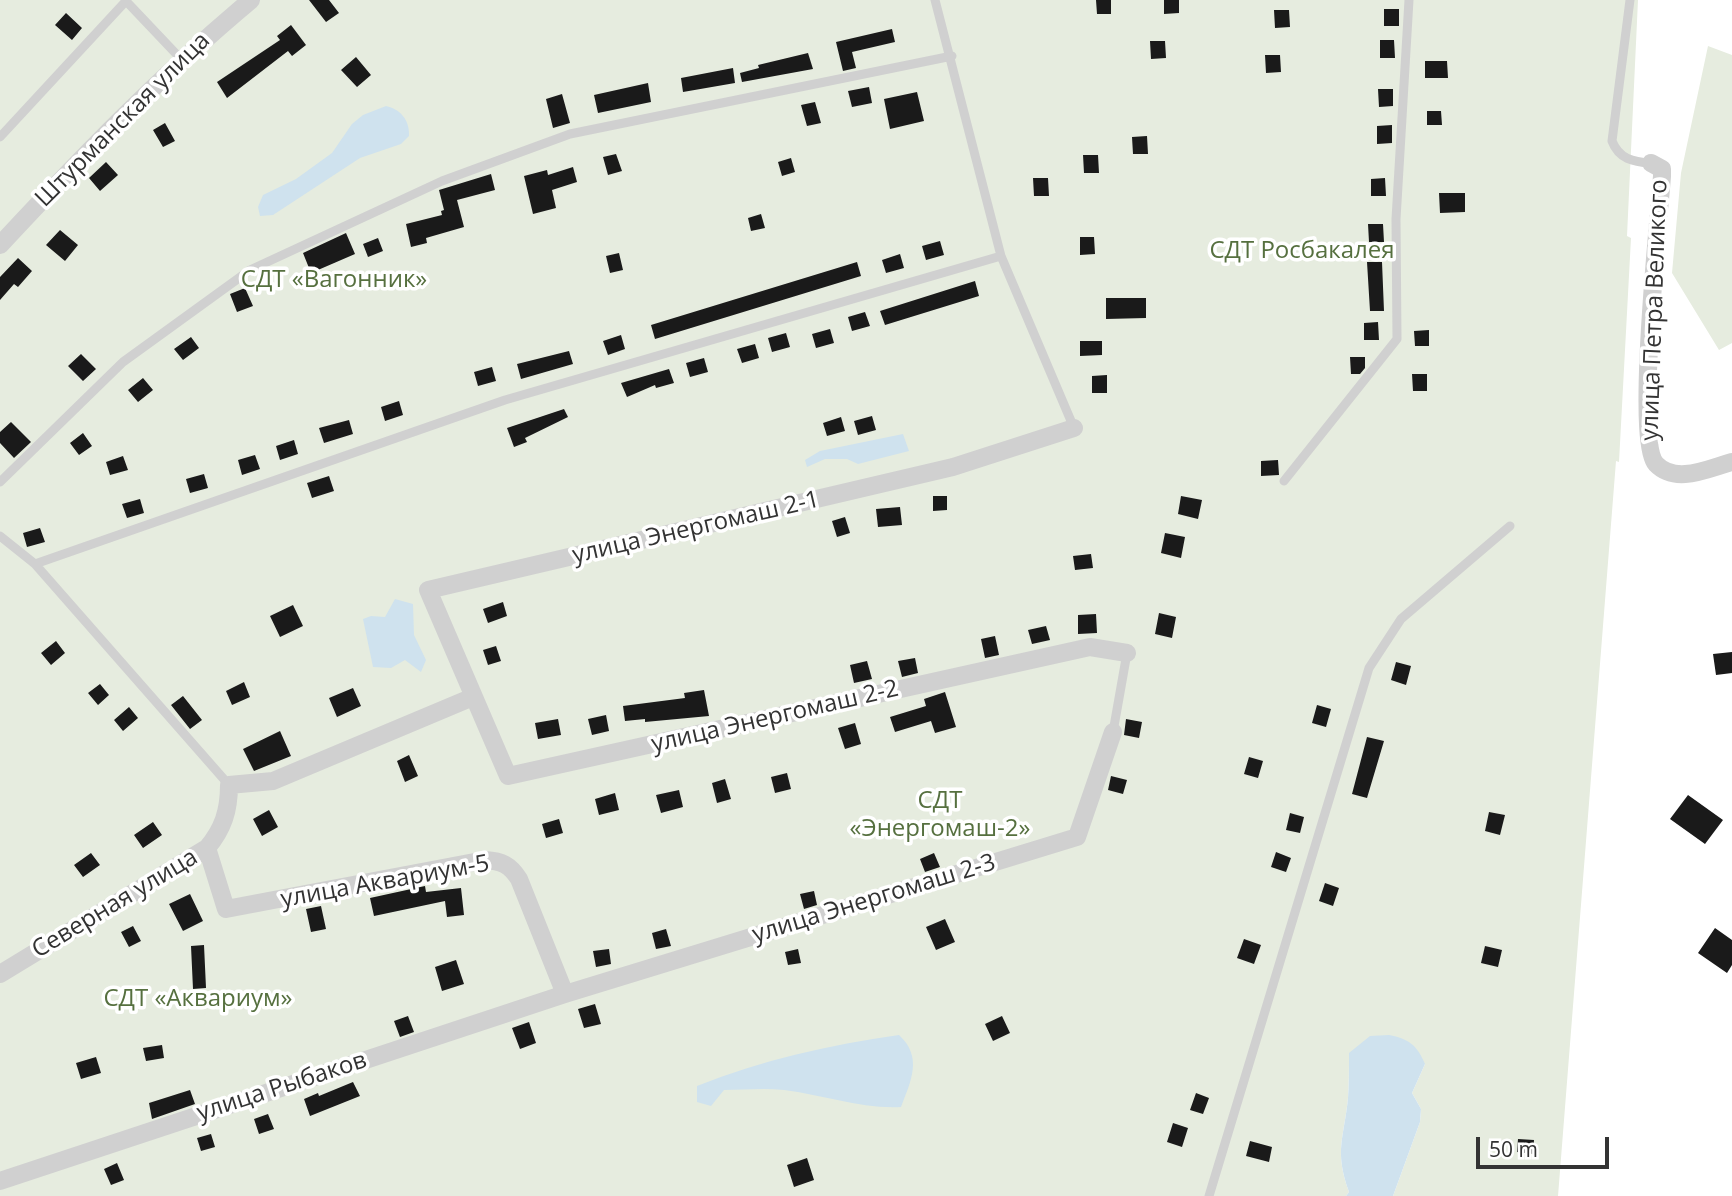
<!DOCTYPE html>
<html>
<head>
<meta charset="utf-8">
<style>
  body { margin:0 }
  #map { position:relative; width:1732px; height:1196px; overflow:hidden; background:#fff; font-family:"Open Sans",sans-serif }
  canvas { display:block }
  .scale { position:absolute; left:1476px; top:1137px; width:133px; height:32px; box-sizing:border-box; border:4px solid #333; border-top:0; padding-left:9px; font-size:21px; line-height:24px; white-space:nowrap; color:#333; -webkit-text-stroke:5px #fff; paint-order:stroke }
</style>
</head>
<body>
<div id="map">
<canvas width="1732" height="1196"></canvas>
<div class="scale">50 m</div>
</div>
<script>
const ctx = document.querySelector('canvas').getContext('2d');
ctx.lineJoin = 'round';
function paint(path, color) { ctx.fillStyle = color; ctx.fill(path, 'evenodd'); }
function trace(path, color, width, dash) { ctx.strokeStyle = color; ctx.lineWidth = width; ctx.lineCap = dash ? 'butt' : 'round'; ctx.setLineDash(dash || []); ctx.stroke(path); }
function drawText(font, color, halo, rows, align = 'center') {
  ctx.font = font + ' "Open Sans",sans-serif'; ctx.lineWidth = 7; ctx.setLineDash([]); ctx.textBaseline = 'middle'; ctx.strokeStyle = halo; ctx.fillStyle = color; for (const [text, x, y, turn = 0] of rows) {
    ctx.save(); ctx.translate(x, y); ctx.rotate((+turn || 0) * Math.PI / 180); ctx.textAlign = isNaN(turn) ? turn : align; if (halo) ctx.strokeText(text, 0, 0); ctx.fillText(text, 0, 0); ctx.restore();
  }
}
paint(new Path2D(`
  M 0,0 L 1638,0 L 1627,236 L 1631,238 L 1619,462 L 1616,461 L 1558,1196 L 1393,1196 L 1420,1122 L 1421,1109 L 1412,1093 L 1425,1064 L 1349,1053 C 1349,1068 1349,1083 1348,1098 C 1344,1139 1334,1150 1349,1192 L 1346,1196 L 0,1196 Z
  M 1708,46 L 1732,55 L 1732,343 L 1719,350 L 1672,273 L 1681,173 Z`), '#e6ecdf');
paint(new Path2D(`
  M 386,106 C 400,109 410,120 409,136 L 401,144 L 360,158 L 273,215 L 260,216 L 258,207 L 263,195 L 296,179 L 332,153 L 352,124 L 363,115 Z
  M 903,434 L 909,451 L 858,464 L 847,459 L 825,459 L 807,467 L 805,460 L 820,451 Z
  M 395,599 L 413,604 L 414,635 L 426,660 L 421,672 L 405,660 L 391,668 L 373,667 L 363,619 L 371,616 L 385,617 Z
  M 899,1035 C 923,1057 911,1081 901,1107 C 861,1109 824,1095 784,1090 C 764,1088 743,1090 724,1090 L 711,1106 L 697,1102 L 697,1086 C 762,1060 829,1045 899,1035 Z
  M 1389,1035 C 1409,1039 1417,1045 1425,1064 L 1412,1093 L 1421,1109 L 1420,1122 L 1393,1196 L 1346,1196 L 1349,1192 C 1334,1150 1344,1139 1348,1098 C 1349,1083 1349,1068 1349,1053 L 1370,1036 Z`), '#cfe2ee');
paint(new Path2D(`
  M 309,0 L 329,0 L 339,13 L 326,22 Z
  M 1096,0 L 1111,0 L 1111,14 L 1097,14 Z
  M 1164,0 L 1179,0 L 1179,13 L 1164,14 Z
  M 1384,9 L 1399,9 L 1399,26 L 1384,26 Z
  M 1274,10 L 1289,10 L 1290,27 L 1275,28 Z
  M 66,13 L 82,28 L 72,40 L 55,25 Z
  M 291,25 L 306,45 L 292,56 L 288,51 L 227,98 L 217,82 L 280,40 L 277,36 Z
  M 892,29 L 895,42 L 852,52 L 856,68 L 843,71 L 836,42 Z
  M 1380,40 L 1394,40 L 1395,58 L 1380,58 Z
  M 1150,41 L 1165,41 L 1166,58 L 1151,59 Z
  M 808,53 L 813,69 L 742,82 L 740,73 L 759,68 L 758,65 Z
  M 1265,55 L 1280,55 L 1281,72 L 1266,73 Z
  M 356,57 L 371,75 L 357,87 L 341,70 Z
  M 1425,61 L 1447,61 L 1448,78 L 1425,78 Z
  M 733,68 L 735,83 L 683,92 L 681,78 Z
  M 648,83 L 651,102 L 598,113 L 594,95 Z
  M 869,87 L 872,103 L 852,107 L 848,91 Z
  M 1378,89 L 1393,89 L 1393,106 L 1379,107 Z
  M 917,92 L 924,121 L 890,129 L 884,99 Z
  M 562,94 L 570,123 L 553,128 L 546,99 Z
  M 815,102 L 821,123 L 807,126 L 801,105 Z
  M 1427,111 L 1441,111 L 1442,125 L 1427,125 Z
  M 165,123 L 175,141 L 163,147 L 153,130 Z
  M 1392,125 L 1392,143 L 1377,144 L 1377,126 Z
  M 1147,136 L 1148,154 L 1133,154 L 1132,137 Z
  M 616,154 L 622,171 L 608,175 L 603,157 Z
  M 1083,155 L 1098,155 L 1099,173 L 1084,173 Z
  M 791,158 L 795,172 L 782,176 L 778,162 Z
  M 106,162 L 118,175 L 100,191 L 89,178 Z
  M 573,167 L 577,182 L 552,190 L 556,208 L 533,214 L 524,176 L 547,170 L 548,175 Z
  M 491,174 L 495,190 L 457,200 L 464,227 L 426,238 L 427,243 L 411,247 L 406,224 L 442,215 L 441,211 L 444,210 L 439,190 Z
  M 1033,178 L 1048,178 L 1049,196 L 1034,196 Z
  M 1385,178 L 1386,196 L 1371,196 L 1371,179 Z
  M 1439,193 L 1465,193 L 1465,212 L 1440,213 Z
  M 761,214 L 765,228 L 751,231 L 748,218 Z
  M 1368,224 L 1383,224 L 1384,242 L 1369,242 Z
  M 60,230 L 78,245 L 65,261 L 46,245 Z
  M 346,233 L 355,254 L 311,273 L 303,253 Z
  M 1080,237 L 1094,237 L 1095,254 L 1080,255 Z
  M 378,238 L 383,251 L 368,257 L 363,244 Z
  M 940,241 L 944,255 L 926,260 L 922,246 Z
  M 619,253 L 623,270 L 610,273 L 606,256 Z
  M 900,254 L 904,268 L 886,273 L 882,260 Z
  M 18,258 L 32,271 L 18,287 L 14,284 L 0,300 L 0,277 Z
  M 857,262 L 861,276 L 655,339 L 651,325 Z
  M 1367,262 L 1382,262 L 1384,311 L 1370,311 Z
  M 975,281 L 979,296 L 885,325 L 880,311 Z
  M 245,288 L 253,306 L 237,312 L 230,294 Z
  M 1106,298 L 1146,298 L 1146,318 L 1106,319 Z
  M 865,312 L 870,326 L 852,331 L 848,317 Z
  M 1378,322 L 1379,340 L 1364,340 L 1364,323 Z
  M 830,329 L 834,343 L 816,348 L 812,334 Z
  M 1429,330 L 1429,346 L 1415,346 L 1414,331 Z
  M 786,333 L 790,347 L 772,352 L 768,338 Z
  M 621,335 L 625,349 L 608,355 L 603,341 Z
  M 191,337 L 199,348 L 183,360 L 174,349 Z
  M 1080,341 L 1102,341 L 1102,355 L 1080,356 Z
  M 755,344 L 759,358 L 742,363 L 737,349 Z
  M 569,351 L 573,364 L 521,379 L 517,364 Z
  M 81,354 L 96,369 L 83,381 L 68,366 Z
  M 1350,357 L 1365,357 L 1365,368 L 1360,374 L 1351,374 Z
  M 704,358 L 708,372 L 690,377 L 686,363 Z
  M 492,367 L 496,381 L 478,386 L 474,372 Z
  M 669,369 L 674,383 L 656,388 L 655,385 L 627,397 L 621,383 Z
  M 1412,374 L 1427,374 L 1427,391 L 1413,391 Z
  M 1107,375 L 1107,393 L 1092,393 L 1092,376 Z
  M 143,378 L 153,390 L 138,402 L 128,390 Z
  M 399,401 L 403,415 L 385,421 L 381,407 Z
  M 564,409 L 568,417 L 525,438 L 527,442 L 514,447 L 507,428 Z
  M 872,416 L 876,430 L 858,435 L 854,421 Z
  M 841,417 L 845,431 L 827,436 L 823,423 Z
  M 349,420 L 353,434 L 324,443 L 319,428 Z
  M 11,422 L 31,442 L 14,458 L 0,443 L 0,432 Z
  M 83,433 L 92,446 L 79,455 L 70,443 Z
  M 294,440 L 298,454 L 280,460 L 276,446 Z
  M 255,455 L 260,469 L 242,475 L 238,460 Z
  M 123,456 L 128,470 L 110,475 L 106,462 Z
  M 1278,460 L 1279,475 L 1261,476 L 1261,461 Z
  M 204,474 L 208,488 L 190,493 L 186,479 Z
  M 329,476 L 334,491 L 312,498 L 307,483 Z
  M 933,496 L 947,496 L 947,510 L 933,511 Z
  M 1181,496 L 1202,500 L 1198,519 L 1178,514 Z
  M 140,499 L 144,513 L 127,518 L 122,504 Z
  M 900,507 L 902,525 L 878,527 L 876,509 Z
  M 845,517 L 850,533 L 837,537 L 832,521 Z
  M 40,528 L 45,542 L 27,547 L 23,533 Z
  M 1165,533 L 1185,537 L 1181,558 L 1161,553 Z
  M 1091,554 L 1093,568 L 1075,570 L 1073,556 Z
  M 503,602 L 507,616 L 488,623 L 483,609 Z
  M 293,605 L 303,626 L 280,637 L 270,616 Z
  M 1159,613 L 1176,617 L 1172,638 L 1155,634 Z
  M 1096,614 L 1097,633 L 1078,634 L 1078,615 Z
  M 1046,626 L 1050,640 L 1032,644 L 1028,630 Z
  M 995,636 L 999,655 L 985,658 L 981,639 Z
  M 56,641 L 65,653 L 51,665 L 41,653 Z
  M 496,646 L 501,661 L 488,665 L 483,650 Z
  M 1732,652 L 1732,673 L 1716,675 L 1713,654 Z
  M 915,658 L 918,673 L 902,677 L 898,661 Z
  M 867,661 L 872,679 L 854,683 L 850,665 Z
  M 1396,662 L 1411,666 L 1406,685 L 1391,680 Z
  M 244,682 L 250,697 L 232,705 L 226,691 Z
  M 100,684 L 109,695 L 98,705 L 88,693 Z
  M 353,688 L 361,706 L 337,717 L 329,698 Z
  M 704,690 L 709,716 L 645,722 L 645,719 L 625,721 L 623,706 L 685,698 L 684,693 Z
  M 945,692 L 956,727 L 935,733 L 931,721 L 895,732 L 890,717 L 926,706 L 924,699 Z
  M 183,696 L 202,720 L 190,729 L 171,705 Z
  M 1317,705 L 1331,709 L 1326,727 L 1312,723 Z
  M 129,707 L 138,718 L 123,731 L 114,720 Z
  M 606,715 L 609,731 L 592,735 L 588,719 Z
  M 558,719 L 561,735 L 538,739 L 535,723 Z
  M 1126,719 L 1142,722 L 1139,738 L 1124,735 Z
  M 855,723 L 861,744 L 845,749 L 838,728 Z
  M 280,731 L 291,756 L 254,771 L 243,749 Z
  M 1367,737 L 1384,741 L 1367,798 L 1352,794 Z
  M 409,755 L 418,776 L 405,782 L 397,761 Z
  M 1249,757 L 1263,761 L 1258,778 L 1244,774 Z
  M 787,773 L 791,789 L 775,793 L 771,777 Z
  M 1111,776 L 1127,780 L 1123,794 L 1108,790 Z
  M 725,779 L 731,799 L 717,803 L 712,783 Z
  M 679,790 L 683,807 L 661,813 L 656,795 Z
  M 615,793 L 619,810 L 599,815 L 595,799 Z
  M 1688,795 L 1723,820 L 1705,844 L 1670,819 Z
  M 269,810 L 278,827 L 262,836 L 253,819 Z
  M 1489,812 L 1505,815 L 1500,835 L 1485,831 Z
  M 1290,813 L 1304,817 L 1300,833 L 1286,830 Z
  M 559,819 L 563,833 L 546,838 L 542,824 Z
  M 153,822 L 162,835 L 143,848 L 134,835 Z
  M 1276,852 L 1291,858 L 1286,872 L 1271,867 Z
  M 91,853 L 100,865 L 83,877 L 74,865 Z
  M 934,853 L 940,867 L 925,872 L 920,859 Z
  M 1325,883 L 1339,888 L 1333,906 L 1319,901 Z
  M 425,886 L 426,892 L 461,888 L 464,915 L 447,917 L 445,901 L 374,916 L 370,898 Z
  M 814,891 L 817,905 L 804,909 L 800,894 Z
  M 190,894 L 203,921 L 183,931 L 169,904 Z
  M 321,906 L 326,929 L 311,932 L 306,909 Z
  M 945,919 L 955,942 L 936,950 L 926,927 Z
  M 133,926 L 141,941 L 129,947 L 121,932 Z
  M 1715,928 L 1732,940 L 1732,965 L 1727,973 L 1698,953 Z
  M 666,929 L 671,946 L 656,949 L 652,933 Z
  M 1244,939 L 1261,945 L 1254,964 L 1237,958 Z
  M 204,945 L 206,988 L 193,989 L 191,946 Z
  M 1485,946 L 1502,950 L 1498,967 L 1481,963 Z
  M 609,949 L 611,964 L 596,967 L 593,951 Z
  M 798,949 L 801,963 L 788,965 L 785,952 Z
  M 456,960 L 464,984 L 442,991 L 435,967 Z
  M 595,1004 L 601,1024 L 584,1028 L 578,1009 Z
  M 408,1016 L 414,1032 L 400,1037 L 394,1021 Z
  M 1002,1016 L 1010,1033 L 993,1041 L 985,1024 Z
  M 529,1022 L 536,1043 L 520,1049 L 512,1028 Z
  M 162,1045 L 164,1058 L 146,1061 L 143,1048 Z
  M 96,1057 L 101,1073 L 81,1079 L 76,1063 Z
  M 353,1082 L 360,1096 L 310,1116 L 304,1099 L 318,1093 L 319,1096 Z
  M 190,1090 L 195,1104 L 152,1119 L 149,1103 Z
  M 1196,1093 L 1209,1098 L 1203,1114 L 1190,1110 Z
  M 268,1114 L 274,1129 L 259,1134 L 254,1119 Z
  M 1173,1123 L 1188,1128 L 1182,1147 L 1167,1142 Z
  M 211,1134 L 215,1147 L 201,1151 L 197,1138 Z
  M 1518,1139 L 1534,1140 L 1533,1154 L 1517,1152 Z
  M 1250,1141 L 1272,1147 L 1269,1162 L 1246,1156 Z
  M 807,1158 L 814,1180 L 794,1187 L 787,1165 Z
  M 117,1163 L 124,1180 L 111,1185 L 104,1169 Z`), '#1a1a1a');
trace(new Path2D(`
  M 125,0 L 181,59
  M 935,0 L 1001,256 L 1074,428
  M 1630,0 L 1612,141 C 1619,159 1633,162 1651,163
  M 0,137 L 126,1
  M 1284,481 L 1397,339 L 1396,219 L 1409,0
  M 0,482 L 123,362 L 250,270 L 442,181 L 570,134 L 952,56
  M 0,536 L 35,564 L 229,785
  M 35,564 L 505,400 L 1001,256
  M 1113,732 L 1127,653
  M 1209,1196 L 1369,668 L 1401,619 L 1510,526`), '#d0d0d0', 9);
trace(new Path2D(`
  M 1651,163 L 1662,169 L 1662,176 C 1659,219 1635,441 1656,464 C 1676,485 1709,468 1732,462
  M 0,245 C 80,159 160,76 251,0
  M 1074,428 L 953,467 L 428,590 L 508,776 L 1090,647 L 1127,653
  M 207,848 L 226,909 L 485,860 C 502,861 510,865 519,879 L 565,994
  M 0,974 L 207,848 C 223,829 229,811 229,785 L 273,781 L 473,697
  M 0,1181 L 565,994 L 1077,837 L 1113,732`), '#d0d0d0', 18);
drawText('24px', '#333', '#fff', [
  ["Штурманская улица",123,120,-45],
  ["улица Петра Великого",1655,310,-88],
  ["улица Энергомаш 2-1",696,528,-13],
  ["улица Энергомаш 2-2",775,717,-13],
  ["улица Аквариум-5",385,882,-10],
  ["улица Энергомаш 2-3",874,899,-17],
  ["Северная улица",115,904,-31],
  ["улица Рыбаков",282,1087,-18]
]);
drawText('24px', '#56703f', '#fff', [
  ["СДТ Росбакалея",1302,251],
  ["СДТ «Вагонник»",334,280],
  ["СДТ",940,801],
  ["«Энергомаш-2»",940,829],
  ["СДТ «Аквариум»",198,999]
]);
</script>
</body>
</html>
